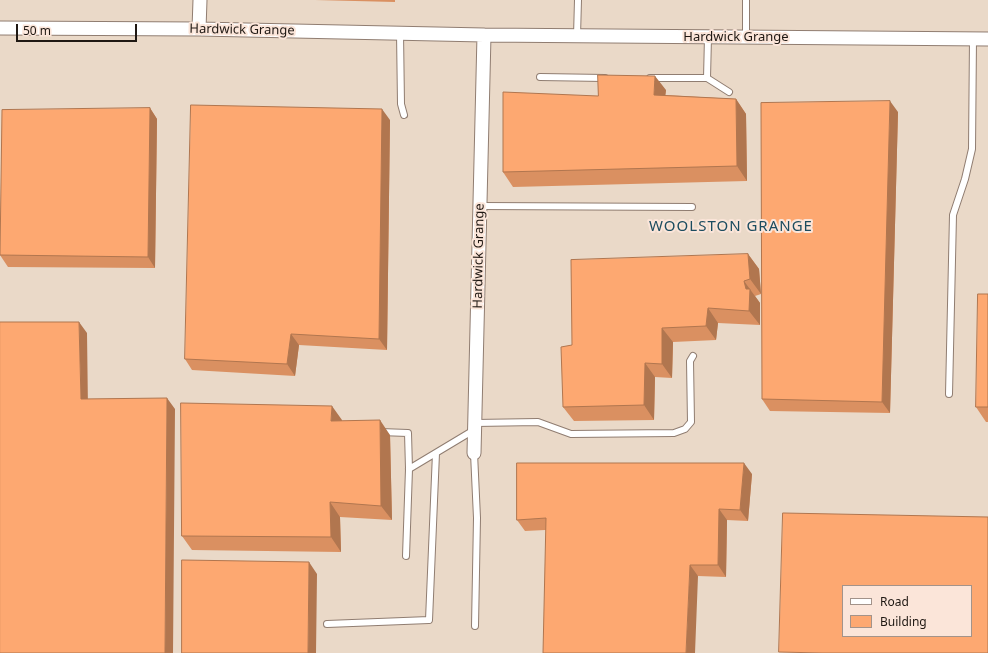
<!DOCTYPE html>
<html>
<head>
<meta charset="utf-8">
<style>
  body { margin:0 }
  #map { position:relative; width:988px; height:653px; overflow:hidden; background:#fbe5d9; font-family:"Noto Sans",sans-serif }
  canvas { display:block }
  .legend { position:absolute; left:842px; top:585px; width:130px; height:52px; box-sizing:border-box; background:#fbe5d9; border:1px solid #a3938a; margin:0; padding:5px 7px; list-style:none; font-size:12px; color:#1f1813 }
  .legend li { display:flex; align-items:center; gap:8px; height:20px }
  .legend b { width:20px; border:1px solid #a3938a }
  .scale { position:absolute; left:16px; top:24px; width:121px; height:18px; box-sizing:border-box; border:2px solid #1f1813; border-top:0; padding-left:5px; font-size:12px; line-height:14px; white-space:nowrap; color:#1f1813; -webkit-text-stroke:3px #fbe5d9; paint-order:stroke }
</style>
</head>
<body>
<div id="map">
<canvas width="988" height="653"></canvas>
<ul class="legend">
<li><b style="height:5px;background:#fff"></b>Road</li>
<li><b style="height:11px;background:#fda871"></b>Building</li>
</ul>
<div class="scale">50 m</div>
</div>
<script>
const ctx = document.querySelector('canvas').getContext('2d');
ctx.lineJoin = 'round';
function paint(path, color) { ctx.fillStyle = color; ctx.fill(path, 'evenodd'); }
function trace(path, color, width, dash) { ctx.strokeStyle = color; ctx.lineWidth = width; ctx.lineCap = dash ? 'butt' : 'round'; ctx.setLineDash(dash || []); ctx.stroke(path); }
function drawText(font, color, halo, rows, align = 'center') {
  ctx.font = font + ' "Noto Sans",sans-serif'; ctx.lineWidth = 4; ctx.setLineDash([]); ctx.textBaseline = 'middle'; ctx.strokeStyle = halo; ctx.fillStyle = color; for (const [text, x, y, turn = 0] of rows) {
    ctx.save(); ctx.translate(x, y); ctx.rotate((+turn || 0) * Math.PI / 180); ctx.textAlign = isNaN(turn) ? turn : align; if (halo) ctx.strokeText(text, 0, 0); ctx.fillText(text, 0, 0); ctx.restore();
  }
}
paint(new Path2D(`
  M 0,0 L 988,0 L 988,653 L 0,653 ZM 843,586 L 971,586 L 971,636 L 843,636 Z`), '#ead9c8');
const lane = new Path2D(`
  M 400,33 L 401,104 L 404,115
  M 577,36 L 578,0
  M 746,37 L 746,0
  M 540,77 L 605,78
  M 650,78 L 707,78 L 708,37
  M 707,78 L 729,92
  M 480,206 L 692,207
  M 949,394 L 953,215 L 965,179 L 972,149 L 973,39
  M 475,423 L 538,422 L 571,434 L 674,433 L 685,429 L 691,422 L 690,361 L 693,356
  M 380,432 L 408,433 L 409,469 L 406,556
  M 474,453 L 477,518 L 475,626
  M 409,469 L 474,430
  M 327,624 L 429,620 L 436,453`);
const street = new Path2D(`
  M 0,28 L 199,29 L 484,35 L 988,39
  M 199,29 L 200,0
  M 474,453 L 484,35`);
trace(lane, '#907d71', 8);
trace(street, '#907d71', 15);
trace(lane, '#fff', 6);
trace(street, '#fff', 13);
paint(new Path2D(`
  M 315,0 L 395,0 L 395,2 Z
  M 666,90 L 665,95 L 736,99 L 746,114 L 747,181 L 513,187 L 503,172 L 598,96 Z
  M 150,108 L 157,119 L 155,268 L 8,267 L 0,255 Z
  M 898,112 L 890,413 L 770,411 L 762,399 Z
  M 390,120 L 387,350 L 299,345 L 295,376 L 192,370 L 185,359 Z
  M 748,254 L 759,269 L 761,294 L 755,296 L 760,303 L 760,325 L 718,323 L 716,340 L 673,342 L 672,378 L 655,377 L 654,420 L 574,421 L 563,407 L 572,345 Z
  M 988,294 L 988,422 L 986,422 L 976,407 Z
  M 342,420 L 342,421 L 390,435 L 392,520 L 340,517 L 341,552 L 192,550 L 182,536 Z
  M 752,474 L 748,521 L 727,520 L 726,577 L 698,576 L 545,530 L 525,531 L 517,520 Z`), '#da9061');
paint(new Path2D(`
  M 655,76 L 666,90 L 664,109 L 654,95 Z
  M 736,99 L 746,114 L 747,181 L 737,166 Z
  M 890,101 L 898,112 L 890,413 L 882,402 Z
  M 150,108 L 157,119 L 155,268 L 148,257 Z
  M 382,109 L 390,120 L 387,350 L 379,339 Z
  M 748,254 L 759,269 L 761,294 L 750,279 Z
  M 744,281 L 760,303 L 760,325 L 749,311 Z
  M 708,308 L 718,323 L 716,340 L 706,326 Z
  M 79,322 L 87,333 L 88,410 L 81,399 Z
  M 662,328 L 673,342 L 672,378 L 662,364 Z
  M 291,334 L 299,345 L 295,376 L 287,364 Z
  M 645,363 L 655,377 L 654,420 L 644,405 Z
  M 167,398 L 175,409 L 173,653 L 165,653 Z
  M 332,406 L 342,420 L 341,436 L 331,421 Z
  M 380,420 L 390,435 L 392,520 L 381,506 Z
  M 744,463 L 752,474 L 748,521 L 740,510 Z
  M 330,502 L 340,517 L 341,552 L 331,537 Z
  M 719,509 L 727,520 L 726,577 L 718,565 Z
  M 309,562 L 317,574 L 316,653 L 308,653 Z
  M 690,565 L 698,576 L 695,653 L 686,653 Z`), '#b1764f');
const building = new Path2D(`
  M 598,75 L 655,76 L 654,95 L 736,99 L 737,166 L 503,172 L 503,92 L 598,96 Z
  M 890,101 L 882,402 L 762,399 L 761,103 Z
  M 191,105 L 382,109 L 379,339 L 291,334 L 287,364 L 185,359 Z
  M 150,108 L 148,257 L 0,255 L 2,110 Z
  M 748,254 L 750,279 L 744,281 L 746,289 L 750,289 L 749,311 L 708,308 L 706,326 L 662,328 L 662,364 L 645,363 L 644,405 L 563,407 L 561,347 L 572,345 L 571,260 Z
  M 978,294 L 988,294 L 988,407 L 976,407 Z
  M 0,322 L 79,322 L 81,399 L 167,398 L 165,653 L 0,653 Z
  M 181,403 L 332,406 L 331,421 L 380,420 L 381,506 L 330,502 L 331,537 L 182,536 Z
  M 517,463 L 744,463 L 740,510 L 719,509 L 718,565 L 690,565 L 686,653 L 543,653 L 546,518 L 517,520 Z
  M 783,513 L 988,517 L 988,653 L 822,653 L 779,652 ZM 843,586 L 971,586 L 971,636 L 843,636 Z
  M 182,560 L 309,562 L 308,653 L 182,653 Z`);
paint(building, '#fda871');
trace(building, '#b1764f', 1);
drawText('13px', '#1f1813', '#fbe5d9', [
  ["Hardwick Grange",242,30,1],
  ["Hardwick Grange",736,37],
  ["Hardwick Grange",479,256,-89]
]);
ctx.letterSpacing = '1px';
drawText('15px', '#1c4c5f', '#fbe5d9', [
  ["WOOLSTON GRANGE",731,227]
]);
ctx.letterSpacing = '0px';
</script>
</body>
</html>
